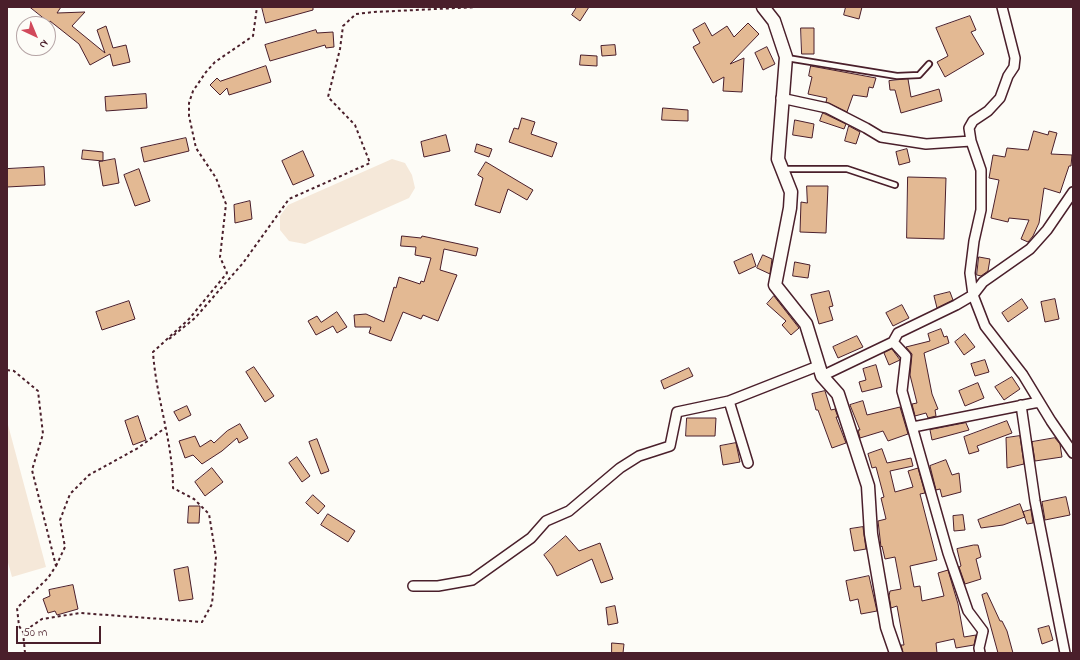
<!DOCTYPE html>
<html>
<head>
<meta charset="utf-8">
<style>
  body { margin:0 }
  #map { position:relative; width:1080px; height:660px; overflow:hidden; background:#fdfcf7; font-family:"Indie Flower",sans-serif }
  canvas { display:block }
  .frame { position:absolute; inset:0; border:8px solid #4a1f2b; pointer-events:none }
  .north { position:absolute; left:16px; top:16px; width:40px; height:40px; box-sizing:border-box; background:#fdfcf7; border:1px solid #b5a4a5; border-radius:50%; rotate:136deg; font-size:11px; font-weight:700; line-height:16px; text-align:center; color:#4a1f2b }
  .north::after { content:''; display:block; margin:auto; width:14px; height:18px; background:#d1495b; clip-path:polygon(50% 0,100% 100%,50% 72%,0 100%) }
  .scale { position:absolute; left:16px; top:626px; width:85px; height:18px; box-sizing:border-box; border:2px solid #4a1f2b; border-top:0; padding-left:5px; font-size:12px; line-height:14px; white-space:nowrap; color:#4a1f2b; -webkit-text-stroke:3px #fdfcf7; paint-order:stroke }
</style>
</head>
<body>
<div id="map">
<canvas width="1080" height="660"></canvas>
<div class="frame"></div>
<div class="north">N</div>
<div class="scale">50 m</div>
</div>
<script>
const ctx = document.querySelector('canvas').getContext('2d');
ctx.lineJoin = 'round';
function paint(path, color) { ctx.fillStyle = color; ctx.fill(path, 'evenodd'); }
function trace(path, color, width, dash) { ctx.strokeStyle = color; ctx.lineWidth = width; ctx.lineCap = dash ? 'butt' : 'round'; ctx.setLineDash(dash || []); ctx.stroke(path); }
paint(new Path2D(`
  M 392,159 L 405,163 L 412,175 L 415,188 L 409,198 L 305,244 L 289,241 L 280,230 L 280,216 L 288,205 Z
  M 7,421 L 46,567 L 12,577 L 7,559 Z`), '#f5e8d9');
const building = new Path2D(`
  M 30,7 L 61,7 L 57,13 L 85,12 L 72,26 L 105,53 L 97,30 L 106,26 L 113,48 L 126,45 L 130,62 L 113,66 L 110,54 L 90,65 L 79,44 L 50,21 L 49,22 Z
  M 262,7 L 313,7 L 313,10 L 266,23 Z
  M 577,7 L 589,7 L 580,21 L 572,15 Z
  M 846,7 L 862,7 L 859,19 L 844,15 Z
  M 970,16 L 976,30 L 971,32 L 984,54 L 945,77 L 937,62 L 948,56 L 936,28 Z
  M 705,23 L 712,36 L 727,26 L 734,37 L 748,23 L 759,34 L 730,64 L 744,58 L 742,92 L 723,91 L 724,77 L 713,83 L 693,47 L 700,43 L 693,30 Z
  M 801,28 L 814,28 L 814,54 L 802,54 Z
  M 316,30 L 317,33 L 333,32 L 334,47 L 326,48 L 325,45 L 270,61 L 265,45 Z
  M 615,45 L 616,55 L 602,56 L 601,46 Z
  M 767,47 L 775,64 L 763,70 L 755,53 Z
  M 581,55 L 597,56 L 597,66 L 580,65 Z
  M 266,66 L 271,82 L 229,95 L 227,88 L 220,95 L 210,85 L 217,78 L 220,81 Z
  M 811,66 L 876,78 L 873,88 L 869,87 L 867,97 L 853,95 L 847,112 L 826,102 L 827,98 L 808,94 L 812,77 L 809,76 Z
  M 908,79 L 911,97 L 939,89 L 942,101 L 901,113 L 895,90 L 890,90 L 889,81 Z
  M 146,94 L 147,108 L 106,111 L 105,97 Z
  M 663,108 L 688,110 L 688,121 L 662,120 Z
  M 823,113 L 846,124 L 844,129 L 820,121 Z
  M 522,118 L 535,122 L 531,134 L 557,143 L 552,157 L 509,142 L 514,128 L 518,129 Z
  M 795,120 L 814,124 L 812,138 L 793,135 Z
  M 849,126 L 860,132 L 856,144 L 845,141 Z
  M 1034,131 L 1048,135 L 1049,131 L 1057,133 L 1051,154 L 1072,155 L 1071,166 L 1069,166 L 1060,193 L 1044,188 L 1039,223 L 1033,236 L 1028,242 L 1021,239 L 1029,220 L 1009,218 L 1008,222 L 991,218 L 999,180 L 989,178 L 993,155 L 1005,157 L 1007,148 L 1028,150 Z
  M 446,135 L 450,151 L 424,157 L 421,142 Z
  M 186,138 L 189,151 L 144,162 L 141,148 Z
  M 477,144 L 492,149 L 489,157 L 475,152 Z
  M 907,149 L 910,162 L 899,165 L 896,152 Z
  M 83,150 L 103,152 L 103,161 L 82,159 Z
  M 303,151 L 314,176 L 293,185 L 282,161 Z
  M 115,159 L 119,183 L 103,186 L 99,162 Z
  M 486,162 L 533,190 L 527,200 L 508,189 L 500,213 L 475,205 L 483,178 L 478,175 Z
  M 44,167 L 45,185 L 7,187 L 7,169 Z
  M 139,169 L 150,201 L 135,206 L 124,175 Z
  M 908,177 L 946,178 L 944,239 L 907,238 Z
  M 807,186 L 828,186 L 826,233 L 800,232 L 801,202 L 807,203 Z
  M 250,201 L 252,219 L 235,223 L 234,205 Z
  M 402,236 L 421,238 L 422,236 L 478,248 L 476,256 L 444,249 L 440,270 L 457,275 L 438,321 L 423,315 L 421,319 L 403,312 L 391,341 L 369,333 L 371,327 L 355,327 L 354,315 L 366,314 L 384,322 L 394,287 L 396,288 L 399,277 L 420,284 L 421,281 L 424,282 L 431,258 L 415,255 L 416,247 L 401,246 Z
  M 752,254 L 756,266 L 739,274 L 734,262 Z
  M 763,255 L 772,259 L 770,274 L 757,268 Z
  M 979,257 L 990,259 L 988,271 L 981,276 L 977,275 Z
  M 795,262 L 810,265 L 808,278 L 793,276 Z
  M 829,291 L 833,306 L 829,307 L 833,320 L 819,324 L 811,295 Z
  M 950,292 L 953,300 L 937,308 L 934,296 Z
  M 774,296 L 799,328 L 791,335 L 782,325 L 786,321 L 767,304 Z
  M 1022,299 L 1028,308 L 1008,322 L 1002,313 Z
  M 1055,299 L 1059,319 L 1045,322 L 1041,302 Z
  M 129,301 L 135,319 L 102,330 L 96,312 Z
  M 902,305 L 909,318 L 893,326 L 886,313 Z
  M 337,312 L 347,327 L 337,333 L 333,326 L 316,335 L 308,321 L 317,316 L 321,322 Z
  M 941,329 L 944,337 L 947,336 L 949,343 L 924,353 L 932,394 L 938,409 L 935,410 L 936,416 L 928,418 L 926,413 L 915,416 L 912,404 L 917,403 L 910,375 L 912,354 L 906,347 L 930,341 L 928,334 Z
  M 965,334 L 975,347 L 964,355 L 955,342 Z
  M 857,336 L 863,347 L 838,358 L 833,347 Z
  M 892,349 L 900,360 L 889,365 L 884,353 Z
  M 985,360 L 989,372 L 975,376 L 971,364 Z
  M 876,365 L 882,387 L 862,392 L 859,382 L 866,380 L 863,369 Z
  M 254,367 L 274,396 L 265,402 L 246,372 Z
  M 689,368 L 693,376 L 664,389 L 661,381 Z
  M 1012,377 L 1020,389 L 1004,400 L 995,387 Z
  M 978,383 L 984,398 L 965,406 L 959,391 Z
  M 825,391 L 831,410 L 835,409 L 838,417 L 836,417 L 846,443 L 832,448 L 818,410 L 816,410 L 812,394 Z
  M 863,401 L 867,415 L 900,407 L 908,434 L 888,441 L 883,431 L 860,438 L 858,430 L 860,430 L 850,405 Z
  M 187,406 L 191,415 L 179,421 L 174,412 Z
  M 138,416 L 146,440 L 133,445 L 125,421 Z
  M 687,418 L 716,418 L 715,436 L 686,436 Z
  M 1007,421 L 1012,433 L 977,446 L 979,451 L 969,454 L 964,437 Z
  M 966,423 L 969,430 L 932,440 L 930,430 Z
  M 240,424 L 248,438 L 239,443 L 237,438 L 222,451 L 202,464 L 193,455 L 185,458 L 179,441 L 195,436 L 200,447 L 211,440 L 214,443 L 227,431 Z
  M 1020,436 L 1024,464 L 1007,468 L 1006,438 Z
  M 1055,438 L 1060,444 L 1062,457 L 1035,461 L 1032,442 Z
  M 317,439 L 329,471 L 321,474 L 309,442 Z
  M 736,443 L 740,462 L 723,465 L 720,446 Z
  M 882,449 L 887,463 L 911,458 L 913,466 L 890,471 L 895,492 L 913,487 L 908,471 L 918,468 L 925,493 L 920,494 L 937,560 L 910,566 L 914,587 L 920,586 L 922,601 L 944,596 L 938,573 L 948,570 L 958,604 L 964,637 L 976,635 L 974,645 L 956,648 L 954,639 L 936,643 L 937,653 L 903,653 L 901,645 L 904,645 L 897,606 L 891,608 L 889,596 L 890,591 L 901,589 L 895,557 L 885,559 L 882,546 L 881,547 L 878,521 L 886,519 L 881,498 L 884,497 L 876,467 L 872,468 L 868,454 Z
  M 297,457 L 310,476 L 302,482 L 289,463 Z
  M 946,460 L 952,475 L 959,473 L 961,492 L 942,497 L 940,489 L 936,490 L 930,466 Z
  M 212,468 L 223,482 L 205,496 L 195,482 Z
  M 313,495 L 325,506 L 318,514 L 306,503 Z
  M 1066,497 L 1070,515 L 1045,520 L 1042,502 Z
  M 1020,504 L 1025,517 L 1003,525 L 981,528 L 978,520 Z
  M 189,506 L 200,506 L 199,523 L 188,523 Z
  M 1031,510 L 1033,523 L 1027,524 L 1023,512 Z
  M 328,514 L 355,531 L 348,542 L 321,525 Z
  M 963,515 L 965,530 L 954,531 L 953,516 Z
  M 863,527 L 866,549 L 854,551 L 850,529 Z
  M 566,536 L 579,551 L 600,543 L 613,579 L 601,583 L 592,559 L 557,576 L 552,566 L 544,555 Z
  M 974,545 L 978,545 L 981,557 L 976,559 L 981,579 L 965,584 L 959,567 L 961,566 L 957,549 Z
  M 188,567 L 193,599 L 179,601 L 174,570 Z
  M 869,576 L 877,611 L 861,614 L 858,599 L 850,601 L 846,581 Z
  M 73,585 L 78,609 L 57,615 L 55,611 L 48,613 L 43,599 L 50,596 L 49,590 Z
  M 987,593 L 1000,621 L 1002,621 L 1007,631 L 1013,653 L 998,653 L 982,595 Z
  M 615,606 L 618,623 L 608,625 L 606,608 Z
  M 1049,626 L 1053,640 L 1042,644 L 1038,629 Z
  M 612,643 L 624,644 L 623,653 L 612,653 Z`);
paint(building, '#e3b993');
trace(building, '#4a1f2b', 1);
const service = new Path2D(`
  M 787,58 L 897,76 L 919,75 L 929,64
  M 783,169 L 847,169 L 895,185`);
const minor = new Path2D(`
  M 1002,7 L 1015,58 L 1014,67 L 1008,76 L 1000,98 L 988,111 L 973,121 L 969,128 L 971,141 L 981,170 L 981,210 L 974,241 L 970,273 L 973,295 L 985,326 L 1023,375 L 1051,421 L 1073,453
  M 781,98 L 827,108 L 866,128 L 881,137 L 926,144 L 971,141
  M 893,342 L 898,333 L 956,305 L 973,295 L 983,282 L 1030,249 L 1047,230 L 1073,192
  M 822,376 L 893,342 L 906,356 L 902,391 L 948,553 L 968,611 L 983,631 L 979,648 L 980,653
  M 729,401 L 748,463
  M 1021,405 L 1035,501 L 1065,653
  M 913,427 L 1039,402
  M 413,586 L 438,586 L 472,580 L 531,538 L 546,521 L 569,511 L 620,468 L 639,456 L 670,446 L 677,412 L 729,401 L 818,366`);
const tertiary = new Path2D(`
  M 763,7 L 774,21 L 786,57 L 778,159 L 791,192 L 790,208 L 775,285 L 806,324 L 822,376 L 838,394 L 868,486 L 871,534 L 887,627 L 896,653`);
trace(service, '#4a1f2b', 8);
trace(minor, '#4a1f2b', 12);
trace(tertiary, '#4a1f2b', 15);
trace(new Path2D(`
  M 169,339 L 195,318 L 243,263 L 289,199 L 370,163 L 355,125 L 328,97 L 340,49 L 343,26 L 356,14 L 374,12 L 478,7
  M 7,370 L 14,371 L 38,391 L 43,434 L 32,470 L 56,566 L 48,578 L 17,608 L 19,626 L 23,632
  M 56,566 L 65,547 L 60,520 L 70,494 L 89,475 L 138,448 L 165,428
  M 25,653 L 23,632 L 42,619 L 80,613 L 202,622 L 212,604 L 216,557 L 209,514 L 194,499 L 173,488 C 173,442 156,398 153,352 L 189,319 L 227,273 L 220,257 L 226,204 L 216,178 L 196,148 L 189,116 L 189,103 L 193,91 L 206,72 L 215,62 L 253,36 L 257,7`), '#4a1f2b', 2, [3, 3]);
trace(service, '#fdfcf7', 4.5);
trace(minor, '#fdfcf7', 9);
trace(tertiary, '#fdfcf7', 12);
</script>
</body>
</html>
